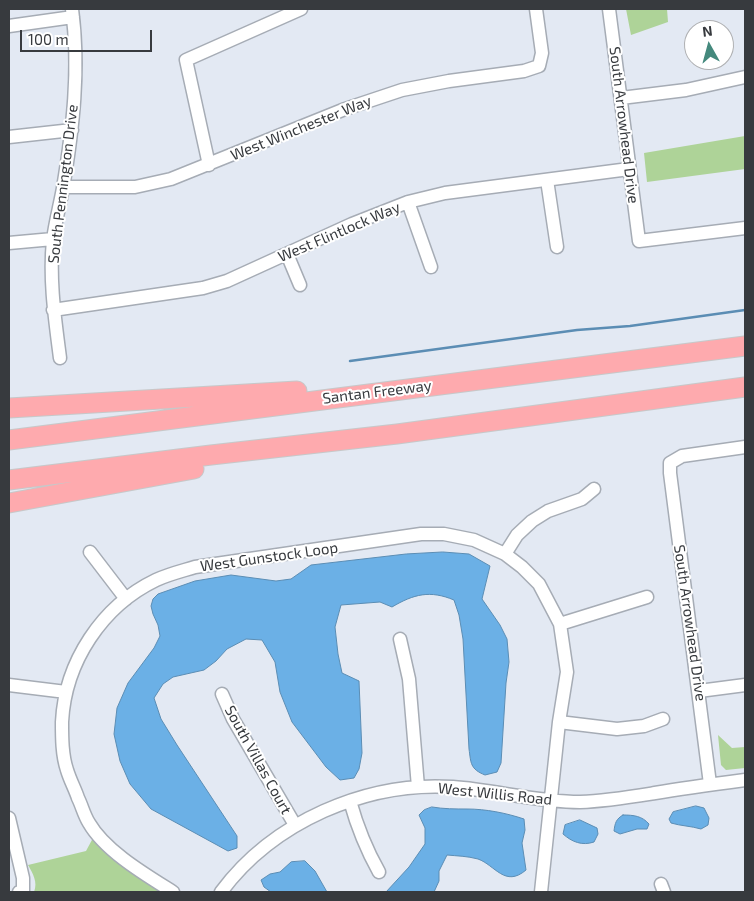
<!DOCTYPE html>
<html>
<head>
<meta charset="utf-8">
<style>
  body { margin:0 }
  #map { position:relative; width:754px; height:901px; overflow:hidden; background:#e3e9f3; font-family:"Exo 2",sans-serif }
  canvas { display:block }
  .frame { position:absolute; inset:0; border:10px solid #373a3e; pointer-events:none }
  .north { position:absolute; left:684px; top:20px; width:50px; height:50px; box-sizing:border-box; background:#fff; border:1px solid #afb0b2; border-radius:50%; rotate:353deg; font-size:14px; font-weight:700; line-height:20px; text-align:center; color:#373a3e }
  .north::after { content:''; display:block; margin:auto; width:18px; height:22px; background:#44897d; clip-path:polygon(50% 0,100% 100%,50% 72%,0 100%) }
  .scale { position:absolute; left:20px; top:30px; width:132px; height:22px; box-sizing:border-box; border:2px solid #373a3e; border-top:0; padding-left:6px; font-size:15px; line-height:18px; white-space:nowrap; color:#373a3e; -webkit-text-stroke:4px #fff; paint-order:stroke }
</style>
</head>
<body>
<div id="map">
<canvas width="754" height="901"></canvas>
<div class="frame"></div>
<div class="north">N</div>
<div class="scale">100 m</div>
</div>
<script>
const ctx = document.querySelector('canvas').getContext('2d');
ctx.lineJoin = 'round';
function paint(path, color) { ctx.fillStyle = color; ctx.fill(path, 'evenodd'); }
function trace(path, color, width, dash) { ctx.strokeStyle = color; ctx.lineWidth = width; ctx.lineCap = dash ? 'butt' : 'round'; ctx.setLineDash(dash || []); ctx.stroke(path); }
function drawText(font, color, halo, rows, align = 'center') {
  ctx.font = font + ' "Exo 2",sans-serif'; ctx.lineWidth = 4; ctx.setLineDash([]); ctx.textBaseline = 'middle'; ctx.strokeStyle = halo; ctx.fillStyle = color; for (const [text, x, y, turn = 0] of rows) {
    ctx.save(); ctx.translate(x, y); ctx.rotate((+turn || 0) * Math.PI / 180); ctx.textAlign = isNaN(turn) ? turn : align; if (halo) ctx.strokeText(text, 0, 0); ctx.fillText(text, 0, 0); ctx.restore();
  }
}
paint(new Path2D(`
  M 626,9 L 667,9 L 668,22 L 631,35 Z
  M 745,136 L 745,169 L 647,182 L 644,153 Z
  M 718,735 L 732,748 L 745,747 L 745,768 L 726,770 L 721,765 Z
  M 93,838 L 123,867 L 160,892 L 34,892 C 38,882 33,874 28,865 L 86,851 Z`), '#aed398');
const water = new Path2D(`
  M 443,552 L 469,554 L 490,566 L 482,599 L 500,625 L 507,639 L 509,662 L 506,683 L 501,763 L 497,772 L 485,775 C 470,769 471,763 469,749 L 463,639 L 459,615 L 454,600 C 430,590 414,594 392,607 L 380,602 L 341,605 L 335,627 L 338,654 L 342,673 L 359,681 L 362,753 L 359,769 L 354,778 L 340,780 L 326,767 L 292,722 L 280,692 L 275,662 L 262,640 L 246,639 L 227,649 L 216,661 L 204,670 L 173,677 L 163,684 L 154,698 L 161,719 L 177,745 L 237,836 L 237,848 L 228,851 L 151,809 L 130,784 L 120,761 L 114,734 L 117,708 L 128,683 L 154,648 L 160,636 L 158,625 L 153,614 L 151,606 L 153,599 L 158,594 L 195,581 L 231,575 L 276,581 L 291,579 L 311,565 L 406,554 Z
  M 696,806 L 704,808 L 709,818 L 708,825 L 701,829 C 691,826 681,826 671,823 L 669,819 L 673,812 Z
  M 432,807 C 444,809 455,809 467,809 C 486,809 506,813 524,819 L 525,830 L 522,843 L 526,870 C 505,888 495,865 478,859 C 467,856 457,856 447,855 L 439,871 L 439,881 L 434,892 L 386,892 L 409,867 L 425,844 L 425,828 L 419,815 L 424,810 Z
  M 623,815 C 634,815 642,816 649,824 L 647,829 L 637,829 L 620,834 L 614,831 C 615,823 616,819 623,815 Z
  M 580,820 L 597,828 L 598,834 L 594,842 C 582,846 572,842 563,834 L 565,825 Z
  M 305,861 L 315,871 L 327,892 L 271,892 L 264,887 L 261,880 L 270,874 L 280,872 L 291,862 Z`);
paint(water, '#6bb0e6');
trace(water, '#5b8db4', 1);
trace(new Path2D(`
  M 350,361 L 577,330 L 630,326 L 745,310`), '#5b8db4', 2.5);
const minor = new Path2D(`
  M 609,9 L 639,241 L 745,228
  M 9,26 L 73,17
  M 621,98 L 686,90 L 745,77
  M 9,137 L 72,130
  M 209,165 L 186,60 L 301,9
  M 547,180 L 557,247
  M 63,187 L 135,187 L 171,179 L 345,109 L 402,90 L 449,81 L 524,71 L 539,66 L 542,53 L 536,9
  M 408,202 L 431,267
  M 9,243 L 53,239
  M 287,254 L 300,285
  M 53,310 L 203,288 L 227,281 L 352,224 L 408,202 L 445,193 L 629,169
  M 60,358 C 55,319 49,280 53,240 C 55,223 60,205 63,188 C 73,128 80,69 72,9
  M 90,552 L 126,599
  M 505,554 L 517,535 L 532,521 L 548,511 L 582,499 L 594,489
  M 560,624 L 647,597
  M 400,639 L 409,679 L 418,787
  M 9,685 L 66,692
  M 699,691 L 745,685
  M 222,694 L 233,719 L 295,825
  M 559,722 L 617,729 L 644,726 L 663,719
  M 710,784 L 670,473 L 670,463 L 682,456 L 745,447
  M 350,801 C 357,826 366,849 379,872
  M 9,818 L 23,878 L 23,891 L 19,892
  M 661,884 L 664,892
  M 173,892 C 146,875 105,851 89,823 C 84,815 82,806 78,798 C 75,789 70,780 67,770 C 62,755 62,738 62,722 C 65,662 102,606 156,580 C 169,574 182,571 195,567 L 421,534 L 444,534 L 474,540 L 505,554 L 522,567 L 539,584 L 560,624 L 567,672 L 559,722 L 541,892
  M 221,892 C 273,822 366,781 453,787 C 495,790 537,802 580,802 C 606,801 630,797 655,793 C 685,788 715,784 745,780`);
const highway = new Path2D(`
  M 9,408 L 297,391
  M 9,440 L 745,346
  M 9,480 L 211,455 L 397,434 L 745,387
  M 9,503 L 194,469`);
trace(minor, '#a6acb5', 15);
trace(highway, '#c7c8c9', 21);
trace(minor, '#fff', 12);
trace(highway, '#feaaae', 19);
drawText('15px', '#373a3e', '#fff', [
  ["South Arrowhead Drive",624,125,83],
  ["West Winchester Way",301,128,-22],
  ["South Pennington Drive",63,184,-83],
  ["West Flintlock Way",339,232,-23],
  ["Santan Freeway",377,392,-7],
  ["West Gunstock Loop",269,557,-8],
  ["South Arrowhead Drive",690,623,82],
  ["South Villas Court",258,760,61],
  ["West Willis Road",495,794,6]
]);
</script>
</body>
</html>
